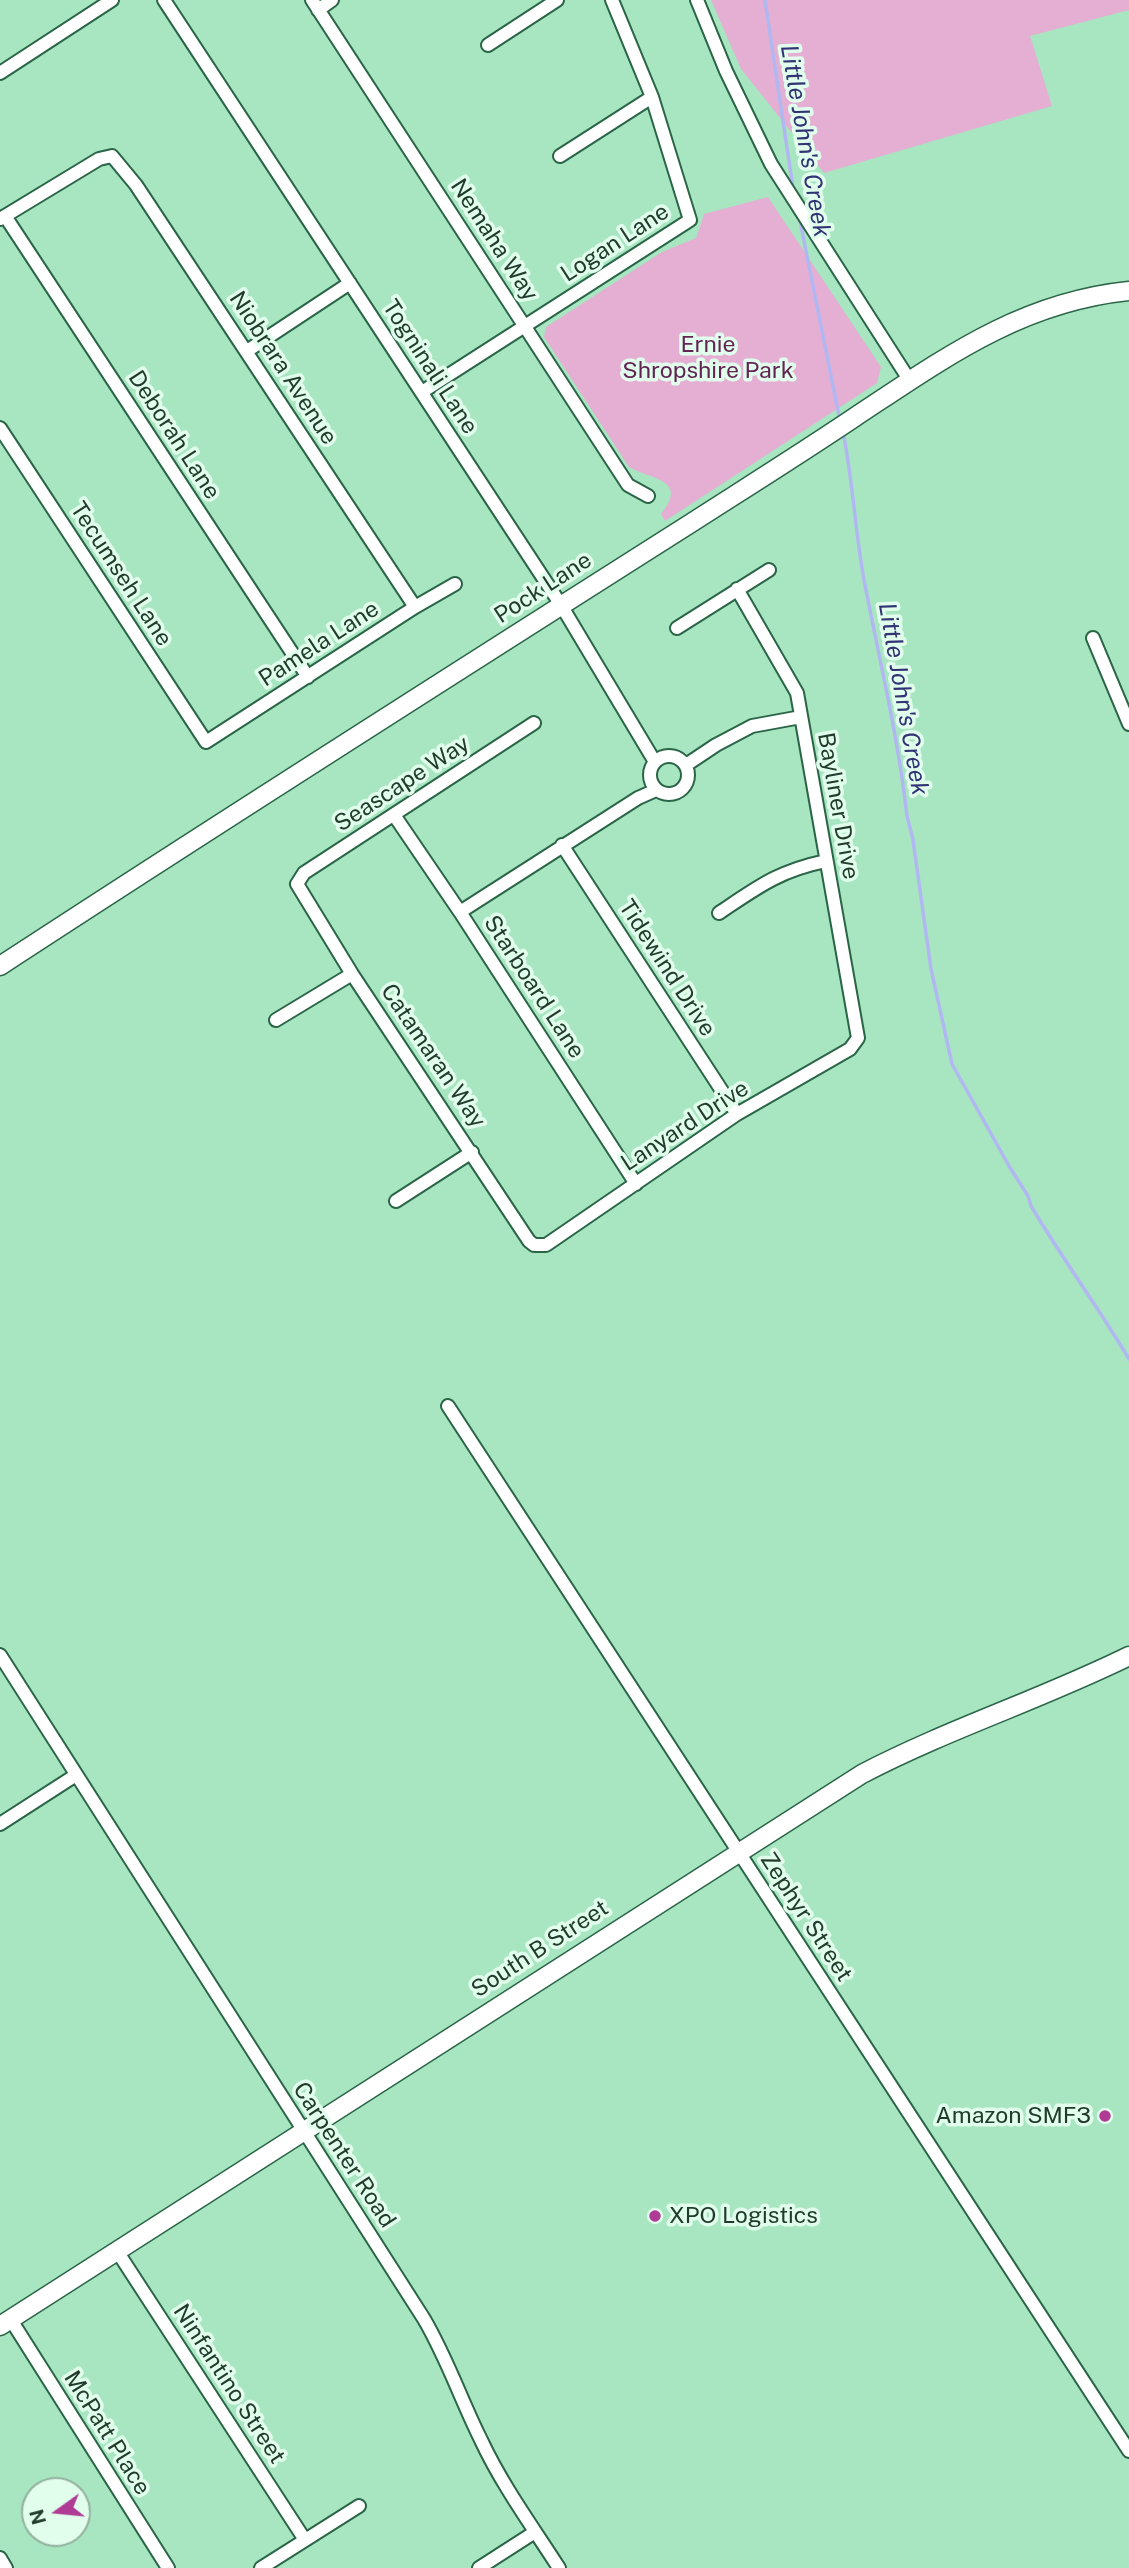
<!DOCTYPE html>
<html>
<head>
<meta charset="utf-8">
<style>
  body { margin:0 }
  #map { position:relative; width:1129px; height:2568px; overflow:hidden; background:#a8e5c1; font-family:"Public Sans",sans-serif }
  canvas { display:block }
  .north { position:absolute; left:21px; top:2477px; width:70px; height:70px; box-sizing:border-box; background:#e0feeb; border:2px solid #94b09f; border-radius:50%; rotate:255deg; font-size:19px; font-weight:700; line-height:28px; text-align:center; color:#223b2d }
  .north::after { content:''; display:block; margin:auto; width:24px; height:32px; background:#af3b94; clip-path:polygon(50% 0,100% 100%,50% 72%,0 100%) }
</style>
</head>
<body>
<div id="map">
<canvas width="1129" height="2568"></canvas>
<div class="north">N</div>
</div>
<script>
const ctx = document.querySelector('canvas').getContext('2d');
ctx.lineJoin = 'round';
function paint(path, color) { ctx.fillStyle = color; ctx.fill(path, 'evenodd'); }
function trace(path, color, width, dash) { ctx.strokeStyle = color; ctx.lineWidth = width; ctx.lineCap = dash ? 'butt' : 'round'; ctx.setLineDash(dash || []); ctx.stroke(path); }
function drawText(font, color, halo, rows, align = 'center') {
  ctx.font = font + ' "Public Sans",sans-serif'; ctx.lineWidth = 7; ctx.setLineDash([]); ctx.textBaseline = 'middle'; ctx.strokeStyle = halo; ctx.fillStyle = color; for (const [text, x, y, turn = 0] of rows) {
    ctx.save(); ctx.translate(x, y); ctx.rotate((+turn || 0) * Math.PI / 180); ctx.textAlign = isNaN(turn) ? turn : align; if (halo) ctx.strokeText(text, 0, 0); ctx.fillText(text, 0, 0); ctx.restore();
  }
}
paint(new Path2D(`
  M 711,0 L 1129,0 L 1129,10 L 1030,36 L 1052,106 L 824,173 L 741,69 Z
  M 768,197 L 881,367 L 877,383 L 665,521 L 661,514 C 690,479 649,479 629,467 L 544,337 L 546,327 L 662,252 L 696,238 L 704,214 Z`), '#e4afd3');
trace(new Path2D(`
  M 765,0 L 793,188
  M 799,216 L 840,421
  M 843,432 C 853,481 855,531 864,580 C 879,658 898,736 907,816 L 913,840 L 931,969 L 952,1064 L 1009,1166 L 1028,1196 L 1031,1206 C 1062,1258 1098,1307 1129,1359`), '#b1b8f1', 3.5);
const street = new Path2D(`
  M 164,0 L 561,605 L 655,762
  M 312,0 L 628,485 L 648,496
  M 697,0 L 726,71 L 771,164 L 910,381
  M 318,10 L 332,0
  M 488,45 L 557,0
  M 0,73 L 112,0
  M 560,156 L 652,97
  M 5,216 L 308,677
  M 0,219 L 99,159 L 112,156 L 136,185 L 415,607
  M 247,351 L 350,283
  M 422,392 L 690,220 L 652,97 L 612,0
  M 0,428 L 206,742 L 415,607 L 455,584
  M 677,628 L 769,570
  M 1093,638 L 1129,724
  M 534,723 L 304,873 L 297,884 L 352,974 L 529,1241 L 534,1245 L 546,1245 L 737,1114 L 850,1049 L 858,1038 L 797,693 L 737,589
  M650 775a19 19 0 1 1 38 0a19 19 0 1 1-38 0Z
  M 686,765 L 716,745 L 752,726 L 801,717
  M 394,815 L 460,912 L 636,1184
  M 562,845 L 737,1114
  M 460,912 L 638,798 L 656,790
  M 719,913 C 758,887 778,871 826,861
  M 276,1020 L 352,974
  M 396,1201 L 472,1152
  M 448,1406 L 1129,2451
  M 0,1655 L 424,2319 C 447,2358 461,2400 481,2440 C 502,2485 532,2526 559,2568
  M 0,1824 L 76,1775
  M 117,2251 L 305,2540
  M 11,2320 L 168,2568
  M 0,2558 L 6,2568
  M 261,2568 L 359,2506
  M 479,2568 L 535,2532`);
const secondary = new Path2D(`
  M 0,966 C 228,817 458,671 688,525 C 744,489 800,454 855,417 C 943,359 1020,302 1129,291
  M 0,2326 L 862,1774 C 948,1729 1042,1699 1129,1656`);
trace(street, '#2a6547', 16);
trace(secondary, '#2a6547', 21);
trace(street, '#fff', 12);
trace(secondary, '#fff', 18);
for (const [x, y, r, color] of [
  [1105,2116,7,"#af3b94"],
  [655,2216,7,"#af3b94"]
]) { const dot = new Path2D(); dot.arc(x, y, r, 0, 2 * Math.PI); ctx.fillStyle = color; ctx.fill(dot); trace(dot, '#e0feeb', 2.5); }
drawText('23px', '#223b2d', '#e0feeb', [
  ["Nemaha Way",494,240,57],
  ["Logan Lane",615,243,-33],
  ["Togninali Lane",430,367,57],
  ["Niobrara Avenue",283,368,57],
  ["Deborah Lane",174,435,57],
  ["Tecumseh Lane",121,574,57],
  ["Pock Lane",543,588,-33],
  ["Pamela Lane",319,644,-33],
  ["Seascape Way",402,784,-33],
  ["Bayliner Drive",838,806,80],
  ["Tidewind Drive",667,968,57],
  ["Starboard Lane",534,987,57],
  ["Catamaran Way",433,1056,56],
  ["Lanyard Drive",685,1126,-33],
  ["Zephyr Street",806,1917,57],
  ["South B Street",540,1949,-33],
  ["Carpenter Road",344,2155,57],
  ["Ninfantino Street",229,2384,57],
  ["McPatt Place",107,2433,58]
]);
drawText('23px', '#632353', '#e0feeb', [
  ["Ernie",708,345],
  ["Shropshire Park",708,371]
]);
drawText('23px', '#223b2d', '#e0feeb', [
  ["Amazon SMF3",1091,2116],
  ["XPO Logistics",669,2216,"left"]
], 'right');
drawText('italic 24px', '#313375', '#e0feeb', [
  ["Little John's Creek",805,141,80],
  ["Little John's Creek",903,699,80]
]);
</script>
</body>
</html>
